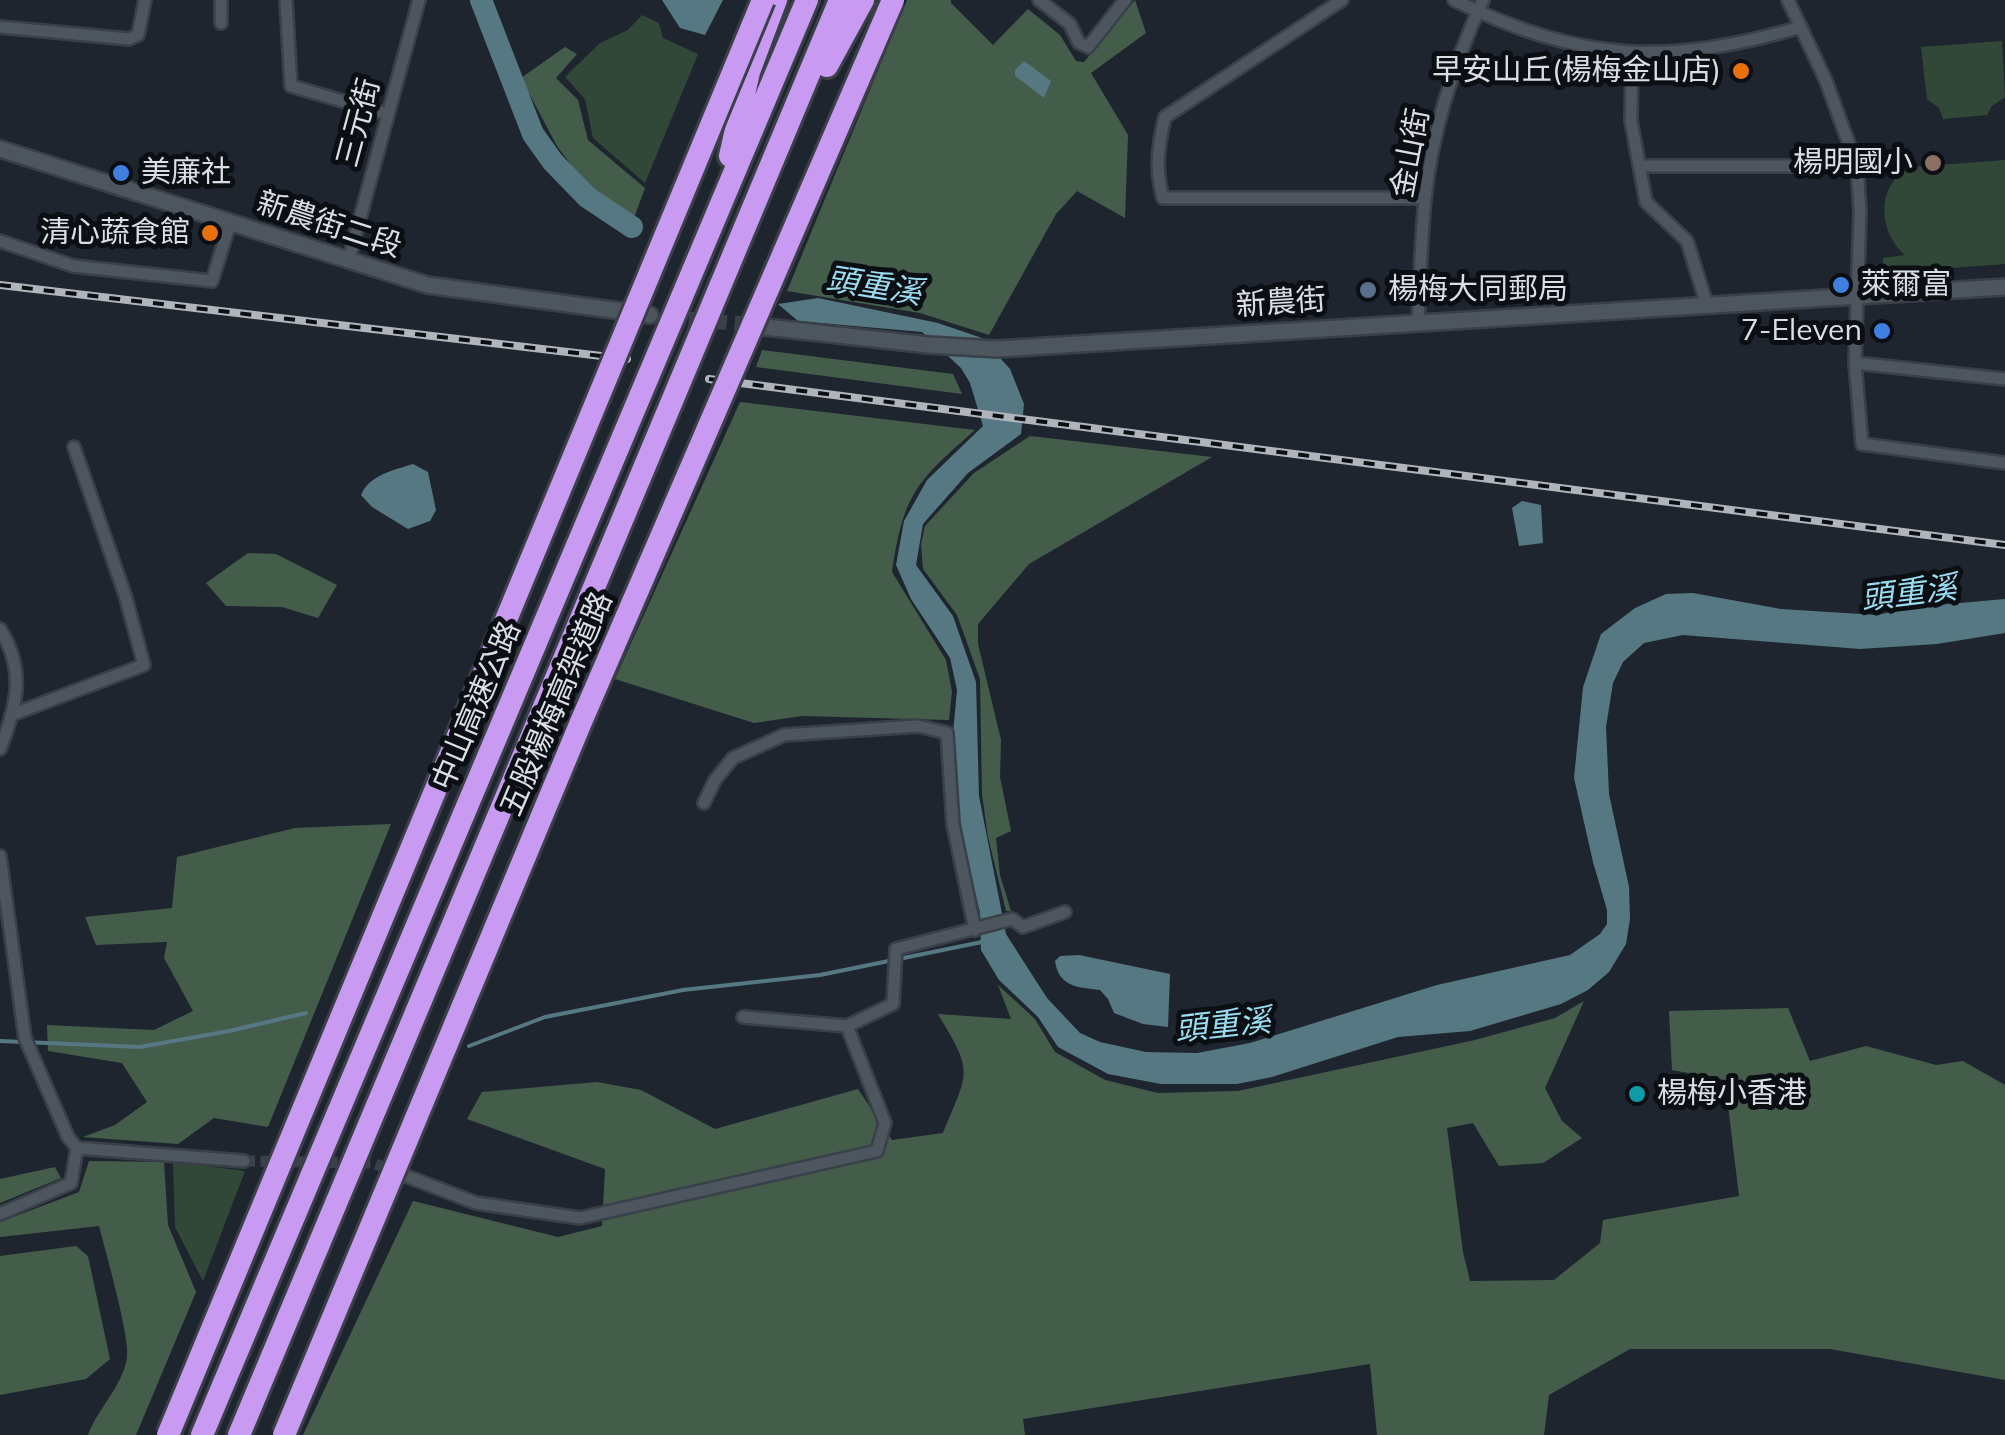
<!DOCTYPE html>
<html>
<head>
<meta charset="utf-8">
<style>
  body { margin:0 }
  canvas { display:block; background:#1e252e }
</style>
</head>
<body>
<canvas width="2005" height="1435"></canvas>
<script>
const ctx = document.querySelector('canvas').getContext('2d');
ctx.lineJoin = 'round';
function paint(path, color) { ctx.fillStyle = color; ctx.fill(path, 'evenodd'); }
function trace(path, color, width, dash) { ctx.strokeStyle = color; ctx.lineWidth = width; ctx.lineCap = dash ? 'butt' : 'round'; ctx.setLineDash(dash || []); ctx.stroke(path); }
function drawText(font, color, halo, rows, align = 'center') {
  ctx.font = font + ' Mulish,"Noto Sans TC",sans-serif'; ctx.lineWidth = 10; ctx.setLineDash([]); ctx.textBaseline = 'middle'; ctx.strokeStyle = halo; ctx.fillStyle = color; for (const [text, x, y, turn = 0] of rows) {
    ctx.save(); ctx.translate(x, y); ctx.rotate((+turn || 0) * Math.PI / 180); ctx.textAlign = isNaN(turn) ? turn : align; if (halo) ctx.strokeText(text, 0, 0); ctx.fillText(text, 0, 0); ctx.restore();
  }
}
paint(new Path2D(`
  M 642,15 L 659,23 L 663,38 L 698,54 L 645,183 L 593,138 L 585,99 L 565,77 L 600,43 L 628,30 Z
  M 2002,41 L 2005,97 L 1992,106 L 1987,115 L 1943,119 L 1939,108 L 1927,99 L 1921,47 Z
  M 2005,160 L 2005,264 L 1884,273 L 1883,258 L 1905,255 C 1878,231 1875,183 1912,167 Z
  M 173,1162 L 245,1171 L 203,1281 L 175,1227 Z`), '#314838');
paint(new Path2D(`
  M 907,0 L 951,0 L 951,3 L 993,45 L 1028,9 L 1060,35 L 1076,61 L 1084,62 L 1135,0 L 1146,33 L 1091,73 L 1128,135 L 1125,218 L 1077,191 L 1056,214 L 989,335 L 920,313 L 787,291 Z
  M 565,47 L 577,54 L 556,78 L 578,100 L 588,140 L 645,188 L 634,218 L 583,181 L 557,146 L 521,78 Z
  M 762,350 L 953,374 L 962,394 L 756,367 Z
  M 740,402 L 975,430 C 916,482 904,493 892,572 L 946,660 L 952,692 L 949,720 L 802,716 L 754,723 L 615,679 Z
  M 1030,436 L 1212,457 L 1029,564 L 978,624 L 978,644 L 1001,740 L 1000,777 L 1011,831 L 996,838 L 1000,875 L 1011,911 L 1006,911 L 988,837 L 982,794 L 980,679 L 957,615 L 923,569 L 921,544 L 925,526 L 974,473 Z
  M 248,553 L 276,554 L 337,585 L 318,618 L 282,607 L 226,606 L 206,583 Z
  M 391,824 L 268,1127 L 214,1118 L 178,1144 L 83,1137 L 115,1125 L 147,1102 L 122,1063 L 48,1051 L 47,1025 L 154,1030 L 193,1011 L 164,958 L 167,942 L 96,945 L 85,917 L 172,908 L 177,857 L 295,828 Z
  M 998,985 L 1035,1019 L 1055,1052 L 1105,1080 L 1158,1093 L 1238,1091 L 1475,1040 L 1555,1018 L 1584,1001 L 1545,1088 L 1562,1121 L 1582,1138 L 1543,1163 L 1499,1166 L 1473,1123 L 1447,1128 L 1463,1252 L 1470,1281 L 1554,1280 L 1600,1243 L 1603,1220 L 1739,1196 L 1725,1080 L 1672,1070 L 1669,1011 L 1788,1008 L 1810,1061 L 1866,1046 L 1936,1065 L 1963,1061 L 2005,1085 L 2005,1380 L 1830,1349 L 1630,1349 L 1549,1395 L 1544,1435 L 1377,1435 L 1370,1364 L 1023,1419 L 1025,1435 L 303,1435 L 413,1201 L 558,1237 L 602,1226 L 605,1169 L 467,1119 L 482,1092 L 597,1082 L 641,1090 L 715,1129 L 858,1089 L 892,1140 L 943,1133 C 969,1070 974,1074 938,1014 L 1011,1019 Z
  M 89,1161 L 164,1162 L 168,1225 L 196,1292 L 136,1435 L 88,1435 C 98,1408 122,1387 127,1358 C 131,1340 105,1249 99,1226 L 0,1237 L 0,1222 L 79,1192 Z
  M 55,1167 L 61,1178 L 0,1203 L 0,1179 Z
  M 76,1246 L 88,1256 L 110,1359 L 86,1379 L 0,1395 L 0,1256 Z`), '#445d4b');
paint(new Path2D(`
  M 662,0 L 723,0 L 705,35 L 680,28 Z
  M 1024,61 L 1051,81 L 1044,98 L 1015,76 L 1015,70 Z
  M 818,298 L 938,323 L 982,338 L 1010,369 L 1024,404 L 1021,434 L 968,473 L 923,524 L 916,565 L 953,616 L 976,682 L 979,796 L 1006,934 L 1047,998 L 1080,1033 L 1100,1042 L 1146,1052 L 1197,1053 L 1250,1043 L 1437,985 L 1570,955 L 1600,934 L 1607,924 L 1607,910 L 1593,862 L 1574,778 L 1583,687 L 1601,634 L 1635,608 L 1666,594 L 1693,593 L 1781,609 L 1877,615 L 1915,607 L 2005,599 L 2005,633 L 1937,644 L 1860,649 L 1683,635 L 1644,643 L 1623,662 L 1613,683 L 1606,727 L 1609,794 L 1629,887 L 1630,919 L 1626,944 L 1609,972 L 1588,990 L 1561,1004 L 1470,1031 L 1398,1037 L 1272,1077 L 1237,1084 L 1161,1084 L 1108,1074 L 1058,1047 L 1038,1017 L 999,980 L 981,950 L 980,913 L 959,826 L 953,733 L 957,690 L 950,658 L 911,599 L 896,565 L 904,521 L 927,480 L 983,426 L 970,383 L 961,368 L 922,332 L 798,321 L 778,304 Z
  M 413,464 L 428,472 L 436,510 L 430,521 L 408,529 L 372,507 L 361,495 C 369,475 394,470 413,464 Z
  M 1522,501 L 1541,505 L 1543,543 L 1519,546 L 1512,508 Z
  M 1079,955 L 1170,974 L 1168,1027 L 1143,1024 L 1114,1013 L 1108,999 L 1100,990 C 1079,987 1059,988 1055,961 L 1060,956 Z`), '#557882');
trace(new Path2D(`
  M 0,1041 L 140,1047 L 229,1031 L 306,1013
  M 469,1046 L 545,1017 L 683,990 L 820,975 L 982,942`), '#557882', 4);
trace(new Path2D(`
  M 481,0 L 533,134 L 553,162 L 587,197 L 632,227`), '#557882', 22);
trace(new Path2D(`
  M 244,1161 L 373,1163 L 398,1173`), '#3a4149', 11, [11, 5.5]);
trace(new Path2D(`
  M 666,317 L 742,324`), '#3a4149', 15, [15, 8]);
const minor = new Path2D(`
  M 221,0 L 221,23
  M 286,0 L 291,86 L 387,114
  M 1039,0 L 1070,24 L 1079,43 L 1088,47 L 1125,0
  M 1342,0 L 1165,117 C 1158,145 1155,170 1163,198 L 1425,198
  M 1454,0 C 1581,62 1667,66 1801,27
  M 1788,0 L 1826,81 L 1857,166 L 1860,211 L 1855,363 L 1862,444 L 2005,463
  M 0,27 L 129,39 L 138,35 L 145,0
  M 1632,53 L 1631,121 L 1646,202 L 1687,241 L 1707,305
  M 1639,166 L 1857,166
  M 0,241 L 73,266 L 212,281 L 230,223
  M 349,259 L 419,0
  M 1418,321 C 1420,281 1421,239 1425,199 C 1432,132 1455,61 1483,0
  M 1855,363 L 2005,379
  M 0,629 C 26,670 17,706 0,749
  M 11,715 L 144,665 L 125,595 L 74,447
  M 704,803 L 715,780 L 733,758 L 784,735 L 918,726 L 947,733 L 953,824 L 975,930
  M 0,856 L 25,1038 L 68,1137 L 77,1148
  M 847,1026 L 893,1004 L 896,949 L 1012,919 L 1023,927 L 1065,912
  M 77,1148 L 244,1161
  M 406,1176 L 476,1203 L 580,1218 L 877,1151 L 885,1123 L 847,1026 L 743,1017
  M 0,1214 L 71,1183 L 77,1148`);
const tertiary = new Path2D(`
  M 0,149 L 427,285 L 650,315
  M 747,325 L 929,345 L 998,349 L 2005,287`);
const motorway = new Path2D(`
  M 827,66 L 863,0
  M 730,156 L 749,72 L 776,0
  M 202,1435 L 807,0
  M 239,1435 L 840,0`);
trace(minor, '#3a4048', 16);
trace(tertiary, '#3a4048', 20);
trace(motorway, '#3a4048', 28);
trace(minor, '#4d555f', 11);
trace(tertiary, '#4d555f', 15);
trace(motorway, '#c89af1', 22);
const rail = new Path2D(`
  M 0,285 L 627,359
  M 709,379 L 2005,545`);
trace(rail, '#b0b5bc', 8);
trace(rail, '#0b0e12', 4, [11]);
const motorwayBridge = new Path2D(`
  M 168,1435 L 763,0
  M 284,1435 L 581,722 L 893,0`);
trace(motorwayBridge, '#3a4048', 28, []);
trace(motorwayBridge, '#c89af1', 22);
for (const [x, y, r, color] of [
  [1741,71,10,"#e8710a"],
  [1933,163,10,"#8d6e63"],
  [121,173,10,"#3f7fe0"],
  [210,233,10,"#e8710a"],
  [1841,285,10,"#3f7fe0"],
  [1368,290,10,"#5c6f8a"],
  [1882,331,10,"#3f7fe0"],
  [1637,1094,10,"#0f9aa8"]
]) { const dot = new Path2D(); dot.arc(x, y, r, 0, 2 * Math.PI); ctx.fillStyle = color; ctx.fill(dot); trace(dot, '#0b0e12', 4); }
drawText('30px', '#dadfe5', '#0b0e12', [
  ["早安山丘(楊梅金山店)",1721,71],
  ["楊明國小",1913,163],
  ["美廉社",141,173,"left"],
  ["清心蔬食館",190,233],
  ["萊爾富",1861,285,"left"],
  ["楊梅大同郵局",1388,290,"left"],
  ["7-Eleven",1862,331],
  ["楊梅小香港",1657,1094,"left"]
], 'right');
drawText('30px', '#dadfe5', '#0b0e12', [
  ["三元街",359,123,-75],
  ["金山街",1411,153,-79],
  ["新農街二段",329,225,18],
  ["新農街",1281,303,-4],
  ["五股楊梅高架道路",557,704,-67],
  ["中山高速公路",477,706,-67]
]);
drawText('italic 32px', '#9addf1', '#0b0e12', [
  ["頭重溪",874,287,9],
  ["頭重溪",1909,594,-7],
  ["頭重溪",1223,1026,-6]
]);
</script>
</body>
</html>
